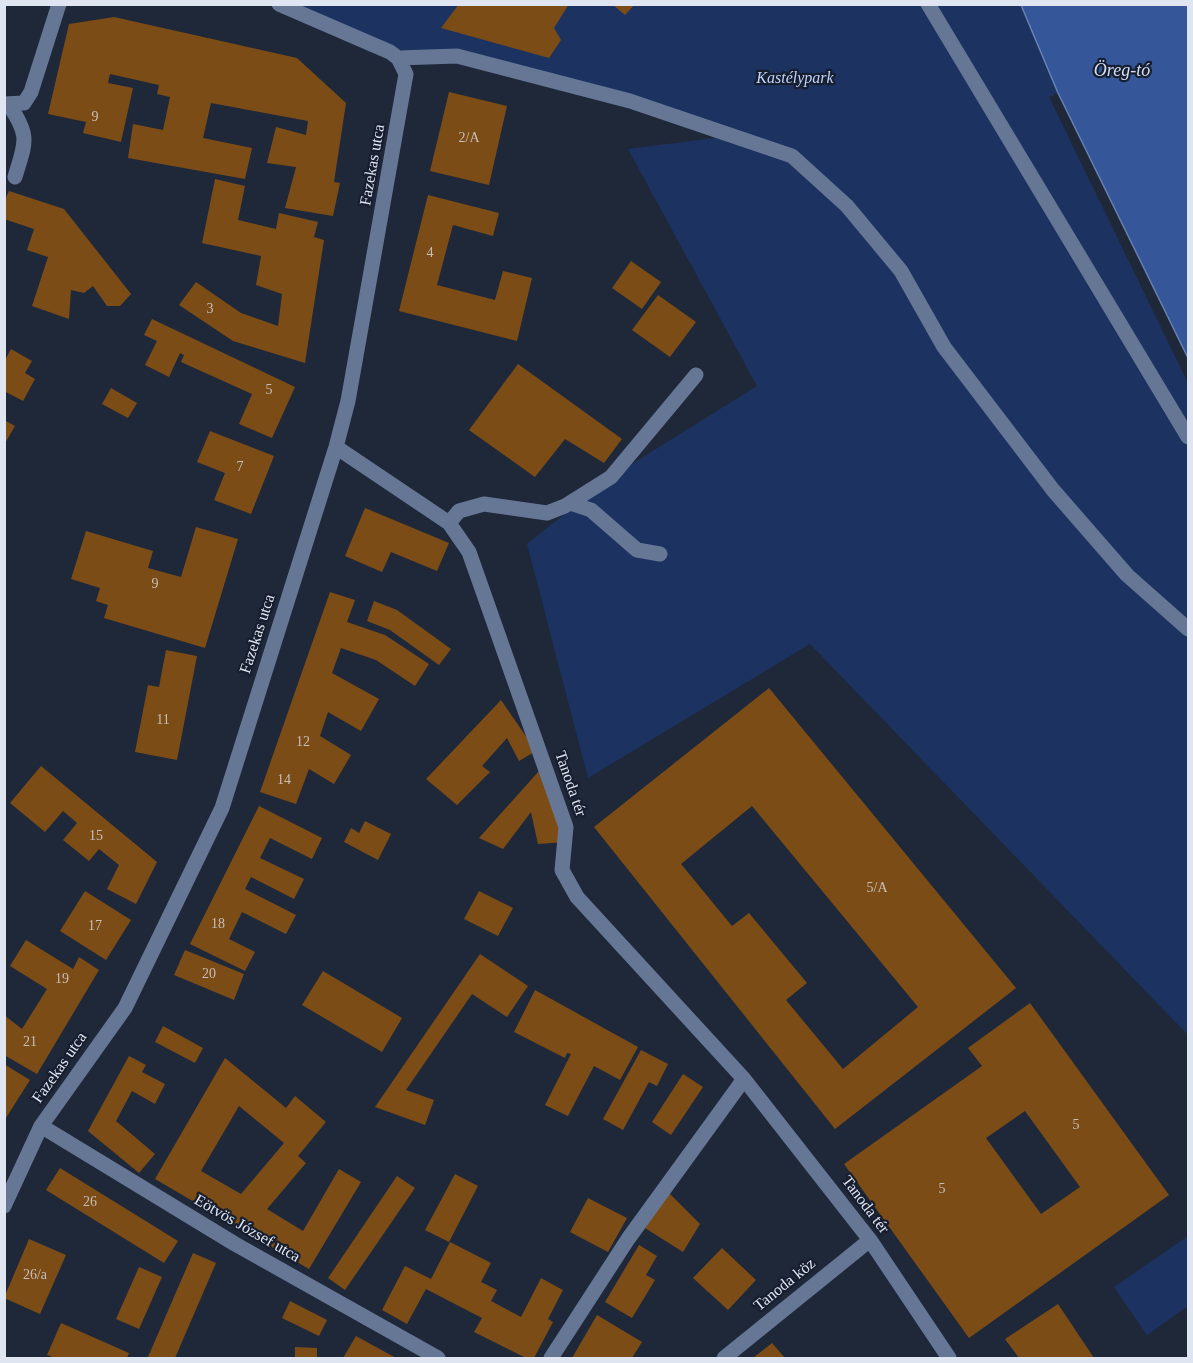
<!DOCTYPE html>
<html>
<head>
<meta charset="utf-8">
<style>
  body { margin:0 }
  #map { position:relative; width:1193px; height:1363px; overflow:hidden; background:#1f2839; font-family:"Times New Roman",serif }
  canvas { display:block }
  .frame { position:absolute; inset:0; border:6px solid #dfe5f1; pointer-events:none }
</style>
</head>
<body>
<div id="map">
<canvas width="1193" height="1363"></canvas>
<div class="frame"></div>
</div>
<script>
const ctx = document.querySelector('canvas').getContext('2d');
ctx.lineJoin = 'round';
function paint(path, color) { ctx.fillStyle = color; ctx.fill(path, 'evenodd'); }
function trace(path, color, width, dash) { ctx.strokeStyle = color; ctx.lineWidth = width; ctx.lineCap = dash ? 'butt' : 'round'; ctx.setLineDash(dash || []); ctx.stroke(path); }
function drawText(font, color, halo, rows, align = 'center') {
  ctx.font = font + ' "Times New Roman",serif'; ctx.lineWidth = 4.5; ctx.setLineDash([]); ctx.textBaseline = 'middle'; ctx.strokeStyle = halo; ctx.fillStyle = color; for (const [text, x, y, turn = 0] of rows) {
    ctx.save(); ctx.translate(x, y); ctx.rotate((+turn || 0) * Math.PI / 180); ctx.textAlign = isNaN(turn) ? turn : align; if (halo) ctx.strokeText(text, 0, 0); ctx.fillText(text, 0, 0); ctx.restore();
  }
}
paint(new Path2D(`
  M 279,5 L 1021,5 L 1058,93 L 1049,97 L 1188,383 L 1188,1035 L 810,644 L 588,778 L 527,544 L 611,477 L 757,386 L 628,149 L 730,136 L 630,101 L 370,43 Z
  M 1188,1236 L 1188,1306 L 1147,1335 L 1114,1287 Z`), '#1c3260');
const water = new Path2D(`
  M 1021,5 L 1188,5 L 1188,358 L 1058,93 Z`);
paint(water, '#36569a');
trace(water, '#6981b4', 1.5);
paint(new Path2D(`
  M 459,4 L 569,4 L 554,28 L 561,40 L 549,58 L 441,28 Z
  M 612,4 L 635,4 L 625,15 Z
  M 114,17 L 297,58 L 346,103 L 334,182 L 340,183 L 333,216 L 285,208 L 296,167 L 267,163 L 276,127 L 306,135 L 308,121 L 211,103 L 203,138 L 252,148 L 245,179 L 128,158 L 133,124 L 163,130 L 170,97 L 157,94 L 159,85 L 110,74 L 108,83 L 133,88 L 121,142 L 83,133 L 86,122 L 48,114 L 69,24 Z
  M 449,92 L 507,106 L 489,185 L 430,171 Z
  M 215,179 L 245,186 L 238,220 L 276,229 L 279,213 L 318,222 L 314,237 L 324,240 L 305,363 L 233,341 L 179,305 L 196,282 L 241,313 L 278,326 L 282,294 L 256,285 L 261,256 L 202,243 Z
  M 9,191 L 64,209 L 131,294 L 120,306 L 107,306 L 93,286 L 84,293 L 71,290 L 69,319 L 32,306 L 48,257 L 27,250 L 34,229 L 4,219 L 4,202 Z
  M 428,195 L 499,213 L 493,236 L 453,225 L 437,285 L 495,300 L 503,271 L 532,278 L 517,341 L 399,311 Z
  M 631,261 L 661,282 L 642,309 L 612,288 Z
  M 658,295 L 696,322 L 670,357 L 632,330 Z
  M 152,319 L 295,387 L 272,438 L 239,424 L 252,394 L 181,362 L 184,355 L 180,353 L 169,377 L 145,365 L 157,341 L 144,335 Z
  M 11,349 L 32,361 L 25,373 L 35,379 L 23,401 L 4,391 L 4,362 Z
  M 518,364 L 622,439 L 604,463 L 565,439 L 535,477 L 469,430 Z
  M 111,388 L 137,403 L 128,418 L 102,404 Z
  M 4,420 L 15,426 L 4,445 Z
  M 210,431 L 274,456 L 251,514 L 214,500 L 225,473 L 197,462 Z
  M 365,508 L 449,543 L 437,571 L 391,552 L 382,572 L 345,556 Z
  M 196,527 L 238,539 L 205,648 L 104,618 L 108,605 L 96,601 L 100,588 L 71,579 L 86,531 L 153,551 L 148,568 L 181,577 Z
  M 330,592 L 355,600 L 347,622 L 385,635 L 429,664 L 415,686 L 376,660 L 341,648 L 332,673 L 379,699 L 361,731 L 328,712 L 320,736 L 351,755 L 334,784 L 309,769 L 296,804 L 260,792 Z
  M 374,601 L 397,610 L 451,649 L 439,665 L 390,630 L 367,621 Z
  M 166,650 L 197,656 L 177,760 L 135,752 L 148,685 L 159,687 Z
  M 769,688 L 1016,988 L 835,1129 L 594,827 ZM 752,806 L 918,1007 L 843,1069 L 786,1000 L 807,983 L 749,913 L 732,926 L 681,864 Z
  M 501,700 L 536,751 L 519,761 L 507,738 L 482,766 L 490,772 L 457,805 L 426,779 Z
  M 41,766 L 157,862 L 136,904 L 107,889 L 119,865 L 99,849 L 89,861 L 63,840 L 77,823 L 63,811 L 45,832 L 10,803 Z
  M 539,771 L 566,842 L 538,844 L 531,812 L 503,849 L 479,838 Z
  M 259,806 L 322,838 L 312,859 L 270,838 L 260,858 L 304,879 L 294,899 L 251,877 L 245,889 L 296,915 L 286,934 L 242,912 L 229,939 L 255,952 L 245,971 L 190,944 Z
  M 365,821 L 391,834 L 378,860 L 344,842 L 351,828 L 359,833 Z
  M 85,891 L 131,920 L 106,960 L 60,931 Z
  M 479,891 L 513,908 L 498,936 L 464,919 Z
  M 26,940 L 73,969 L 79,957 L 99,970 L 37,1074 L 4,1055 L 4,1015 L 22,1029 L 47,989 L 10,966 Z
  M 185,950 L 244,974 L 234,1000 L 174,975 Z
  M 480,954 L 528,986 L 507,1017 L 472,994 L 406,1090 L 434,1100 L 425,1125 L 375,1107 Z
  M 323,971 L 402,1018 L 382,1052 L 302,1005 Z
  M 535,990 L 638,1047 L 620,1080 L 594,1066 L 568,1116 L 545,1105 L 571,1054 L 567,1053 L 565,1058 L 514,1032 Z
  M 1030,1003 L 1169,1195 L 969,1338 L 844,1164 L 982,1066 L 968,1048 ZM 1025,1111 L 1080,1187 L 1041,1214 L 986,1138 Z
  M 163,1026 L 203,1048 L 195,1063 L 155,1042 Z
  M 641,1050 L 668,1064 L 657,1086 L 649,1082 L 623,1130 L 603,1119 Z
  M 129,1056 L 146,1065 L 142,1072 L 165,1084 L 155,1104 L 132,1091 L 116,1121 L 155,1154 L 139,1173 L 88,1131 Z
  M 225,1058 L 286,1108 L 295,1096 L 326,1122 L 298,1156 L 306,1163 L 267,1209 L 303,1231 L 339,1169 L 361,1182 L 309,1269 L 155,1179 ZM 239,1106 L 284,1143 L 241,1194 L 201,1171 Z
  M 4,1064 L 30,1080 L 4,1121 Z
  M 683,1074 L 703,1087 L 671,1135 L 652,1122 Z
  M 60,1168 L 178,1241 L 164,1263 L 46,1190 Z
  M 455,1174 L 478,1186 L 449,1242 L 425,1230 Z
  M 397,1176 L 415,1188 L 345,1290 L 328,1278 Z
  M 667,1191 L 700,1224 L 683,1252 L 645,1228 Z
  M 588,1198 L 627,1218 L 608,1252 L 570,1232 Z
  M 29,1239 L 66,1255 L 40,1314 L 4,1298 Z
  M 450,1242 L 491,1263 L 481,1282 L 497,1290 L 491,1301 L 521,1317 L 541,1278 L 563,1290 L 548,1319 L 553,1322 L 534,1358 L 526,1358 L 474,1332 L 482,1318 L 426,1289 L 407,1324 L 382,1310 L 405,1266 L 431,1279 Z
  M 639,1245 L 657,1256 L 646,1275 L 655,1280 L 632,1318 L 605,1302 Z
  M 722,1248 L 756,1280 L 728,1310 L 693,1278 Z
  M 193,1253 L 216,1263 L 175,1358 L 152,1358 L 148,1357 Z
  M 139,1267 L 162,1277 L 139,1329 L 116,1319 Z
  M 290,1301 L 327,1320 L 319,1336 L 282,1318 Z
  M 1058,1304 L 1094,1358 L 1019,1358 L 1005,1339 Z
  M 597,1315 L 642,1342 L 632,1358 L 572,1358 Z
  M 61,1323 L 129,1353 L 127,1358 L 55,1358 L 47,1355 Z
  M 356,1336 L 396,1358 L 343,1358 Z
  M 772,1343 L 785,1358 L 753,1358 Z
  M 295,1347 L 317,1348 L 317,1358 L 295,1358 Z`), '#7c4c16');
trace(new Path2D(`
  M 928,4 L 1188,437
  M 398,58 L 457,56 L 630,101 L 792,156 L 847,206 L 901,271 L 944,347 L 1053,490 L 1127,575 L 1188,629
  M 4,104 L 24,103 L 31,92 L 59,4
  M 9,105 C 31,137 25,143 15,177
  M 336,447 L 449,523 L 469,552 L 566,827 L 562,870 L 577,897 L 744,1079 L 870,1240 L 949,1358
  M 570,503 L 591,510 L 637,550 L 660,554
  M 449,523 L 459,511 L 484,504 L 547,513 L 565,506 L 611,477 L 696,375
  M 41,1126 L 235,1244 L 438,1358
  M 4,1206 L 41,1126 L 125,1008 L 222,808 L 336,447 L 348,401 L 406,74 L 398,58 L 390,52 L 279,4
  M 551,1358 L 628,1239 L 744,1079
  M 724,1358 L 870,1240`), '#667695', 15);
drawText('14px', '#c6bfba', null, [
  ["9",95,117],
  ["2/A",469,138],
  ["4",430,253],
  ["3",210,309],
  ["5",269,390],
  ["7",240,467],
  ["9",155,584],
  ["11",163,720],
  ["12",303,742],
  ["14",284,780],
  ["15",96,836],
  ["5/A",877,888],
  ["18",218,924],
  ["17",95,926],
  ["20",209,974],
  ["19",62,979],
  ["21",30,1042],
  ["5",1076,1125],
  ["5",942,1189],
  ["26",90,1202],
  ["26/a",35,1275]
]);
drawText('italic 16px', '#c0d4fb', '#161e2f', [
  ["Kastélypark",795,79]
]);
drawText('16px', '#dfe5f1', '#161e2f', [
  ["Fazekas utca",373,165,-80],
  ["Fazekas utca",258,634,-72],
  ["Tanoda tér",570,784,71],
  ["Fazekas utca",60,1068,-55],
  ["Tanoda tér",865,1205,53],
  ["Eötvös József utca",247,1229,30],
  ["Tanoda köz",785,1285,-39]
]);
drawText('italic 18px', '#d5dff3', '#161e2f', [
  ["Öreg-tó",1122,71]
]);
</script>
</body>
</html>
